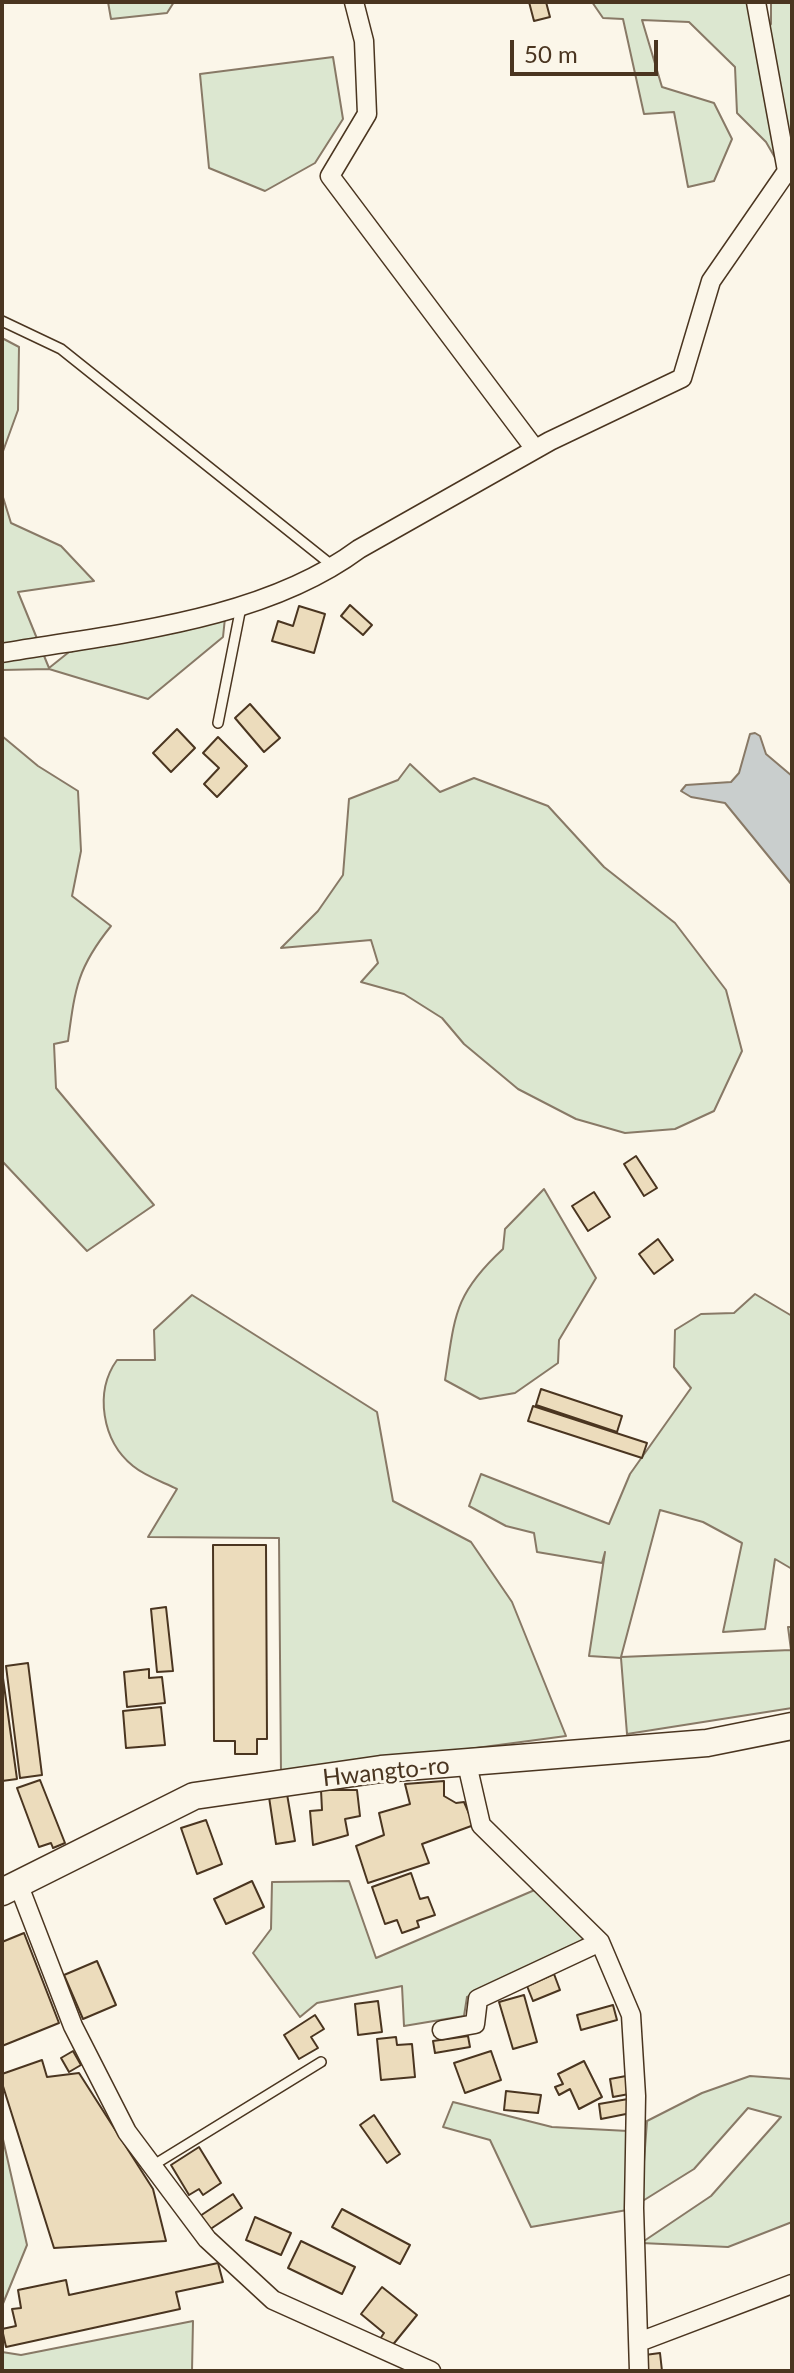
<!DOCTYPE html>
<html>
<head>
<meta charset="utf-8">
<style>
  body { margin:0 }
  #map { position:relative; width:794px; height:2373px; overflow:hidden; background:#fbf6e9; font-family:Lato,sans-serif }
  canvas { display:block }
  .frame { position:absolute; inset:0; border:4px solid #4a3520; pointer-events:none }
  .scale { position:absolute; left:510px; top:40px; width:148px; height:36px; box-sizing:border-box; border:4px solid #4a3520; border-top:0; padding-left:10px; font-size:24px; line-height:28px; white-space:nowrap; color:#4a3520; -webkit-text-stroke:6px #fbf6e9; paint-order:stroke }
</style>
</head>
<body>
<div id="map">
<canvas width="794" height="2373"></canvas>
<div class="frame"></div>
<div class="scale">50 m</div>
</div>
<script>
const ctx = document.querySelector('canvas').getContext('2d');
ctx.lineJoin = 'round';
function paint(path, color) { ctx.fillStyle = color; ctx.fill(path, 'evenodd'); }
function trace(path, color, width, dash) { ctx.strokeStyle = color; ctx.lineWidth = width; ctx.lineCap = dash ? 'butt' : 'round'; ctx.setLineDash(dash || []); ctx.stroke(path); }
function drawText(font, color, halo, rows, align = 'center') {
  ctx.font = font + ' Lato,sans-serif'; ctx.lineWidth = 6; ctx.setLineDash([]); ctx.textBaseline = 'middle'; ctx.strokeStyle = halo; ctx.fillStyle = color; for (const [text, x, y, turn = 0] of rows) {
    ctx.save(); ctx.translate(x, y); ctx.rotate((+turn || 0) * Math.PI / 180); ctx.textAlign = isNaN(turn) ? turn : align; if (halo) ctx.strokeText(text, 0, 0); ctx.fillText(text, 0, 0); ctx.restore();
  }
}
const green = new Path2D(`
  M 108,2 L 174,2 L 167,13 L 111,19 Z
  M 592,2 L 749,2 L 759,44 L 771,24 L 771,2 L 792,2 L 792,187 L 766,142 L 737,113 L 735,67 L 689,22 L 642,20 L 662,87 L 714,103 L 732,139 L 714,181 L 688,187 L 674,112 L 644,114 L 623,19 L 603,18 Z
  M 333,57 L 343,119 L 315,163 L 265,191 L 209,168 L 200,74 Z
  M 2,338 L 19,347 L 18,410 L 2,454 Z
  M 2,494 L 11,523 L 61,546 L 94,581 L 18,592 L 49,668 L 69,652 L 225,618 L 223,637 L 148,699 L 49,669 L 2,670 Z
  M 2,736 L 38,766 L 78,791 L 81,851 L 72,896 L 111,926 C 77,968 75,989 68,1041 L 54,1044 L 56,1088 L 154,1205 L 87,1251 L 2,1161 Z
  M 410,764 L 440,792 L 474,778 L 548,806 L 604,867 L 675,923 L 726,990 L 742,1051 L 714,1111 L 675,1129 L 625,1133 L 576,1119 L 518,1089 L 464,1044 L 442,1018 L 404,994 L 361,982 L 378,963 L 371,940 L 281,948 L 318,911 L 343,875 L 349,799 L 398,780 Z
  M 544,1189 L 596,1278 L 559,1340 L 558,1363 L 515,1393 L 480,1399 L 445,1380 C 455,1317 453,1295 503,1249 L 505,1229 Z
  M 755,1294 L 792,1316 L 792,1569 L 775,1559 L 765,1629 L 723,1632 L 742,1543 L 703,1522 L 660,1510 L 621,1657 L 791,1650 L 788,1627 L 792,1627 L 792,1708 L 627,1734 L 621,1658 L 589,1656 L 605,1552 L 602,1563 L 537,1552 L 534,1533 L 506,1526 L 469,1506 L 481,1474 L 609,1524 L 630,1474 L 691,1388 L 674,1367 L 675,1330 L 701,1314 L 734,1313 Z
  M 192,1295 L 377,1412 L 393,1501 L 471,1542 L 512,1602 L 566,1736 L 281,1774 L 279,1538 L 148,1537 L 177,1489 C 163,1482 145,1476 133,1466 C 102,1441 94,1392 117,1360 L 155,1360 L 154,1330 Z
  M 349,1881 L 376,1958 L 537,1889 L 590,1943 L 467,1997 L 464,2016 L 404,2026 L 402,1986 L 317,2003 L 300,2017 L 253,1953 L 271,1929 L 272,1882 Z
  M 750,2076 L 792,2079 L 792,2222 L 728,2247 L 641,2243 L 711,2196 L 781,2117 L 748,2108 L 694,2169 L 641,2202 L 647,2121 L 702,2093 Z
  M 453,2102 L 552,2127 L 628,2131 L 627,2210 L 531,2227 L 490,2140 L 443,2127 Z
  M 2,2135 L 27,2245 L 2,2306 Z
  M 193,2321 L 192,2371 L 2,2371 L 2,2352 L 21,2355 Z`);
paint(green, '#dce7d0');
trace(green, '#887966', 2);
const water = new Path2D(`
  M 755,733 L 760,736 L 766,754 L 792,776 L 792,885 L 725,803 L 691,797 L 681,791 L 686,785 L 731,782 L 739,773 L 750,734 Z`);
paint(water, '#c9cecd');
trace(water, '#887966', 2);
const building = new Path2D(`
  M 529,2 L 546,2 L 550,17 L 534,21 Z
  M 350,605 L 372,625 L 363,635 L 341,616 Z
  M 299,606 L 325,614 L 314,653 L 272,641 L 278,621 L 293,626 Z
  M 250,704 L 280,738 L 264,752 L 235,718 Z
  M 177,729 L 195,748 L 171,772 L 153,753 Z
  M 218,737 L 247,766 L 217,797 L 204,784 L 219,768 L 203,753 Z
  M 636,1156 L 657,1188 L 644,1196 L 624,1164 Z
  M 594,1192 L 610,1217 L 588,1231 L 572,1206 Z
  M 658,1239 L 673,1260 L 654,1274 L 639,1254 Z
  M 541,1389 L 622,1416 L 617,1432 L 536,1405 Z
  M 533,1406 L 647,1443 L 642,1458 L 528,1421 Z
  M 213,1545 L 266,1545 L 267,1739 L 257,1739 L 257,1754 L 235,1754 L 235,1741 L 214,1741 Z
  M 166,1607 L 173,1671 L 157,1672 L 151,1609 Z
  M 28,1663 L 42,1775 L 20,1778 L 6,1666 Z
  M 149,1669 L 149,1678 L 162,1677 L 165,1703 L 127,1707 L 124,1672 Z
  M 2,1671 L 17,1779 L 2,1781 Z
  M 161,1707 L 165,1745 L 126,1748 L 123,1711 Z
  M 40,1780 L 65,1843 L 53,1848 L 51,1843 L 39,1847 L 17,1788 Z
  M 444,1781 L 444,1796 L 456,1803 L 464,1802 L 474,1825 L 422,1844 L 429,1863 L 368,1883 L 356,1846 L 384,1835 L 379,1813 L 410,1804 L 405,1784 Z
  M 321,1790 L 357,1790 L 360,1816 L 345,1819 L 348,1835 L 313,1845 L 310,1811 L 322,1810 Z
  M 287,1794 L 295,1841 L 276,1844 L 269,1797 Z
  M 206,1820 L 222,1864 L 197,1874 L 181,1828 Z
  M 411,1873 L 420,1899 L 428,1897 L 435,1915 L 417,1921 L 419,1927 L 402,1933 L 397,1920 L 385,1924 L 372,1887 Z
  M 252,1881 L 264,1907 L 226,1924 L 214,1899 Z
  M 24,1933 L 59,2023 L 2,2046 L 2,1942 Z
  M 97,1961 L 116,2005 L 83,2019 L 64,1975 Z
  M 554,1974 L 560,1990 L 533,2001 L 527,1986 Z
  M 524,1995 L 537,2042 L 513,2049 L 499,2002 Z
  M 378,2001 L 382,2032 L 358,2035 L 355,2004 Z
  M 613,2005 L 617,2020 L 581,2030 L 577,2015 Z
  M 315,2015 L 324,2029 L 311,2037 L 318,2048 L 299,2059 L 284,2035 Z
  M 468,2036 L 470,2047 L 435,2053 L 433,2041 Z
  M 396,2037 L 397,2045 L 412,2044 L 415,2077 L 381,2080 L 377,2039 Z
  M 73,2051 L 81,2065 L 69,2072 L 61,2058 Z
  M 491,2051 L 501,2080 L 465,2093 L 454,2063 Z
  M 42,2060 L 47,2077 L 79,2073 L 153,2189 L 166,2241 L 54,2248 L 2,2083 L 2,2074 Z
  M 584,2061 L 602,2097 L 579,2109 L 570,2089 L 559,2095 L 555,2087 L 563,2084 L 558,2074 Z
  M 626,2076 L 629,2094 L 613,2097 L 610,2079 Z
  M 506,2091 L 541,2095 L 538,2113 L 504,2110 Z
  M 628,2099 L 631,2113 L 601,2119 L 599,2104 Z
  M 374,2115 L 400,2154 L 387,2163 L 360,2125 Z
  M 199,2147 L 221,2183 L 203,2195 L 199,2189 L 189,2195 L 171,2165 Z
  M 233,2194 L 242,2208 L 209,2230 L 200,2216 Z
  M 342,2209 L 410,2245 L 400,2264 L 332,2227 Z
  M 255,2217 L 291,2233 L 281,2255 L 246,2240 Z
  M 301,2241 L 355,2267 L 342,2294 L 288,2268 Z
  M 218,2263 L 223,2282 L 176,2292 L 180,2309 L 6,2347 L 2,2329 L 16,2326 L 12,2309 L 21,2308 L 18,2290 L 66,2280 L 69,2295 Z
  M 382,2287 L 417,2315 L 391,2347 L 380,2339 L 384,2333 L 361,2314 Z
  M 660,2353 L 662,2371 L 647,2371 L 645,2355 Z`);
paint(building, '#ecdcbc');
trace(building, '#4a3520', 2);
const lane = new Path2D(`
  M 2,321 L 61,349 L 334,567
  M 218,723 L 241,607
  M 152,2166 L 321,2062`);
const street = new Path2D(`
  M 354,2 L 364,41 L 367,114 L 330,176 L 535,449
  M 2,653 C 119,633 262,621 359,549 L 550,441 L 682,378 L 711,281 L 787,171 L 756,2
  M 467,1764 L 481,1825 L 600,1942 L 631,2015 L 636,2096 L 634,2208 L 639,2371
  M 19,1886 L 73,2026 L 127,2132 L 207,2239 L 273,2300 L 431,2371
  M 442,2030 L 475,2024 L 478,1999 L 600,1942
  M 639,2342 L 792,2284`);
const secondary = new Path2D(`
  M 2,1892 L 194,1796 L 381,1769 L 707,1743 L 792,1726`);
trace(lane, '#4a3520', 12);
trace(street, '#4a3520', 21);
trace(secondary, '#4a3520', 29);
trace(lane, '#fbf6e9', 9);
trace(street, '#fbf6e9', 18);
trace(secondary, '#fbf6e9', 26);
drawText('24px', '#4a3520', '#fbf6e9', [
  ["Hwangto-ro",386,1772,-6]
]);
</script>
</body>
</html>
